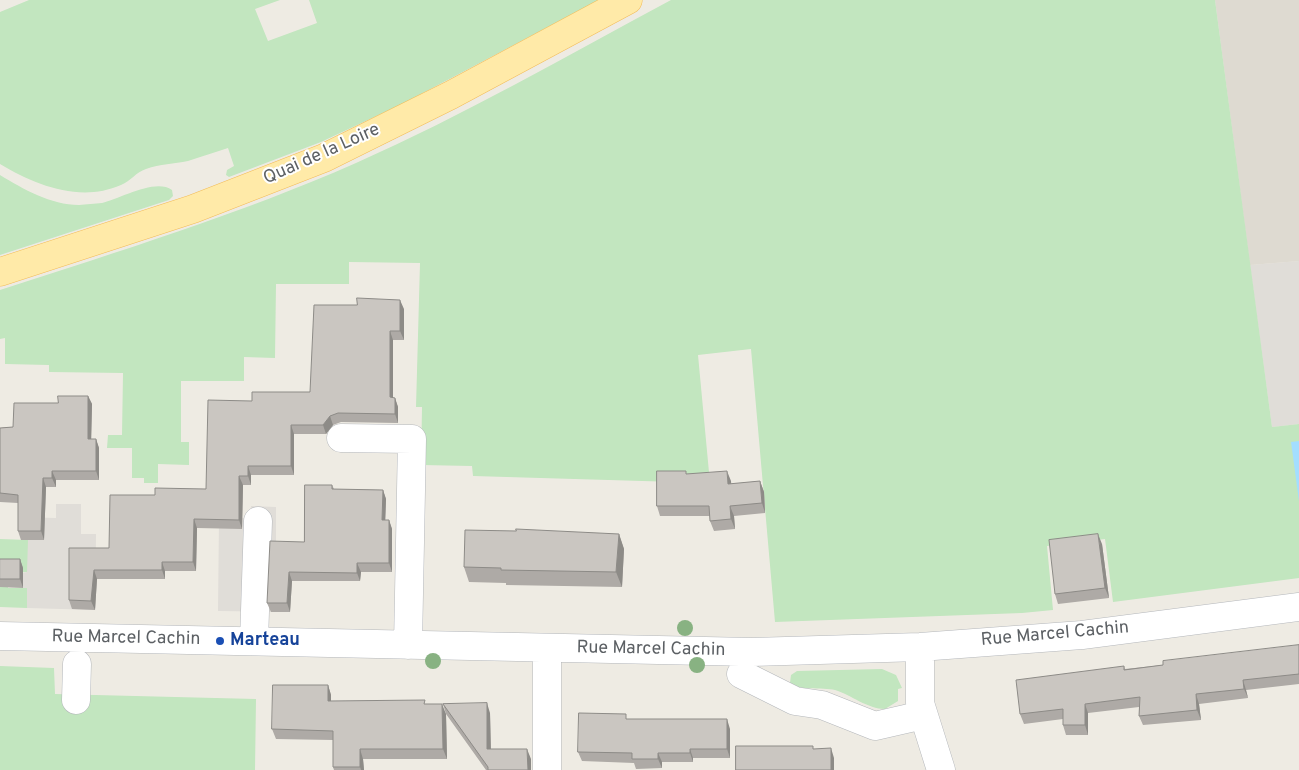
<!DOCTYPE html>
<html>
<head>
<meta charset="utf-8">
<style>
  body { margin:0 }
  canvas { display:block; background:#eeebe3 }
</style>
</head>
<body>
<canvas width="1299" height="770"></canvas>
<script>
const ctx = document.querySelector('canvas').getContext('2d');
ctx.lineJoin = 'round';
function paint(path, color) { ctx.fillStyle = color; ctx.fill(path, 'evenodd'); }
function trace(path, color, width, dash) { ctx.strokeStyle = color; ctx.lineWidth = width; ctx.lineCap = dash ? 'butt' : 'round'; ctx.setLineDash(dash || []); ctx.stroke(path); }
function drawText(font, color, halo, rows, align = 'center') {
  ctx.font = font + ' Overpass,sans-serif'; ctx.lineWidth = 4; ctx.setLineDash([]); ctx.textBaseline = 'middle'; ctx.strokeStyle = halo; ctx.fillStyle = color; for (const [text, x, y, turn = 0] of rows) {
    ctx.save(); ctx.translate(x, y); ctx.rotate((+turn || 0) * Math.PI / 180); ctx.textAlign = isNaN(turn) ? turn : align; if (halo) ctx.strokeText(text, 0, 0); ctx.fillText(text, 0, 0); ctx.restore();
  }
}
paint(new Path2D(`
  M 1299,261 L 1299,424 L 1272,427 L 1250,265 Z
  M 56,504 L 81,504 L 81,534 L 96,534 L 95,610 L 27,608 L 27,589 L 23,588 L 23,573 L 27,572 L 22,517 L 56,518 Z
  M 251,506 L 276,507 L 276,550 L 292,550 L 290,612 L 218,611 L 219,517 L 250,518 Z`), '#e0ddd8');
paint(new Path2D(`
  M 1215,0 L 1299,0 L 1299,261 L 1250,265 Z`), '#dedad1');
paint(new Path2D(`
  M 29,0 L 280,0 L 255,9 L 268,41 L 317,23 L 309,0 L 599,0 L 402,104 L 321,142 L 229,177 L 226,175 L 227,170 L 234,166 L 228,148 C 215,152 201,157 188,161 C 174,164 160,164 146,169 C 136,172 131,181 121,185 C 80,203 35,185 0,164 L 0,12 Z
  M 671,0 L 1215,0 L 1272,427 L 1299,424 L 1299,578 L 1113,602 L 1105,539 L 1047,546 L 1053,610 L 1022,613 L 775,622 L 751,349 L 698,355 L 710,483 L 473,476 L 472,466 L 421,465 L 422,407 L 416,407 L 420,263 L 349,262 L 349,284 L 276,284 L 275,358 L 244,357 L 244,381 L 181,381 L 181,442 L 189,442 L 189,465 L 158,464 L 158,483 L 144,483 L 144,478 L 132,478 L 132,448 L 107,448 L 108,435 L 122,435 L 123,373 L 49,372 L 49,365 L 5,364 L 5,338 L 0,339 L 0,290 C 120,251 240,214 356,163 C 464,115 567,56 671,0 Z
  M 0,175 C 23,189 51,205 79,205 C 86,204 95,204 102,203 C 120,199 155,178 172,190 L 173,196 L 169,200 L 0,255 Z
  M 0,539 L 28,540 L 27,572 L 9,573 L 8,588 L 27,588 L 27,608 L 0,607 Z
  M 0,666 L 54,668 L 55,694 L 256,699 L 255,770 L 0,770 Z
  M 882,669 L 896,675 L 902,688 L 898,689 L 898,701 L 885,709 C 868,709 851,695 835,690 C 823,687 796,691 790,683 L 791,675 L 797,671 Z`), '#c2e6bf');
paint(new Path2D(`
  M 1299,441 L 1299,501 L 1291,442 Z`), '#a3deff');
const minor = new Path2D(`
  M 341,438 L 412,439 L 408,645
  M 0,636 L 752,652 L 920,647 L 1082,635 L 1299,607
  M 254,641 L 258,521
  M 920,647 L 920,703 L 941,770
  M 547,648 L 547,770
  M 741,674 L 795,701 L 822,705 L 875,726 L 923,715
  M 76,700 L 77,664`);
const major = new Path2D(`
  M 0,272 L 193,209 L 324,158 L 451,95 L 628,0`);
trace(minor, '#b4b7bb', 29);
trace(major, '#f3bc58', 29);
trace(minor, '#fff', 28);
trace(major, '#ffeaa8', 28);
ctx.fillStyle = '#88b282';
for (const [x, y] of [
  [685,628],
  [433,661],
  [697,665]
]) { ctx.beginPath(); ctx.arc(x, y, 8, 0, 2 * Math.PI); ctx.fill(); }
paint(new Path2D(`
  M 404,309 L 404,340 L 393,340 L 393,398 L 395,398 L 398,407 L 398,423 L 341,422 L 333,425 L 326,434 L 294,434 L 294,475 L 251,475 L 251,485 L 243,485 L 242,529 L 197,528 L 196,571 L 165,571 L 165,579 L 97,579 L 95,610 L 72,609 L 69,600 L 109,548 L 155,495 L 206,489 L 252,401 L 310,392 Z
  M 88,396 L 92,404 L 91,439 L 96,439 L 99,448 L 99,480 L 56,480 L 56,487 L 46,487 L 44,540 L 21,540 L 18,531 L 18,503 L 0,502 L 0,428 L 13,427 L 58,403 Z
  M 687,474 L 731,481 L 731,484 L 760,481 L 764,492 L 765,513 L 734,516 L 735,529 L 714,531 L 710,521 L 710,516 L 660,516 L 657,506 Z
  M 332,485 L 334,489 L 383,490 L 386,499 L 385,520 L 389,520 L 392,529 L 392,572 L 361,572 L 360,581 L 292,581 L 290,612 L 271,612 L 267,603 L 304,542 Z
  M 619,534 L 624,549 L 622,587 L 506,585 L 506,583 L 469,582 L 464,567 Z
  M 1102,544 L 1109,598 L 1058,604 L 1055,594 Z
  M 0,559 L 20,559 L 23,568 L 23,588 L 0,587 Z
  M 1299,645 L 1299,684 L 1246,690 L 1248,698 L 1199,704 L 1201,720 L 1143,725 L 1139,716 L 1139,707 L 1088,713 L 1088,735 L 1066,735 L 1063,725 L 1063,719 L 1024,724 L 1020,714 L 1124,666 L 1125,669 L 1163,665 Z
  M 328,685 L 331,695 L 331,701 L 426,704 L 446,714 L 447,759 L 363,759 L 364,770 L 334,770 L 333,767 L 333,740 L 276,739 L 272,729 Z
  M 443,704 L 490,713 L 491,749 L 531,759 L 531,770 L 486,770 L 446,714 Z
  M 628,719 L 730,729 L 730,758 L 693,758 L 693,762 L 662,762 L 662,768 L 636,769 L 634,763 L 582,761 L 578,752 Z`), '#aeaaa6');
paint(new Path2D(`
  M 400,300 L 404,309 L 404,340 L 400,331 Z
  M 390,331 L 393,340 L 393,406 L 390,397 Z
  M 88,396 L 92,404 L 91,448 L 88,439 Z
  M 395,398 L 398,407 L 398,423 L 395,414 Z
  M 330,416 L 333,425 L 326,434 L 323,425 Z
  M 291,425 L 294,434 L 294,475 L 291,466 Z
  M 96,439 L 99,448 L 99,480 L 96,471 Z
  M 248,466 L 251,475 L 251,485 L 248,476 Z
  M 52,471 L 56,480 L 56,487 L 52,478 Z
  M 727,471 L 731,481 L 732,494 L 728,484 Z
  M 239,476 L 243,485 L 242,529 L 239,520 Z
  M 43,478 L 46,487 L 44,540 L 41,531 Z
  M 760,481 L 764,492 L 765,513 L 762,503 Z
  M 383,490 L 386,499 L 385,529 L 382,520 Z
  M 730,506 L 734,516 L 735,529 L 731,519 Z
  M 194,519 L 197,528 L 196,571 L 193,562 Z
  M 389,520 L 392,529 L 392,572 L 389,563 Z
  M 619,534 L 624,549 L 622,587 L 616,572 Z
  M 1098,534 L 1102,544 L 1109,598 L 1105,588 Z
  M 20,559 L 23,568 L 23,588 L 20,579 Z
  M 162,562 L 165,571 L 165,579 L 162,570 Z
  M 357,563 L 361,572 L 360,581 L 357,573 Z
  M 94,570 L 97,579 L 95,610 L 91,601 Z
  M 289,572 L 292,581 L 290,612 L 287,603 Z
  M 1243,680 L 1246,690 L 1248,698 L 1244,689 Z
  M 328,685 L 331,695 L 331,711 L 328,701 Z
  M 1196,694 L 1199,704 L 1201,720 L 1197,710 Z
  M 487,703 L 490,713 L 491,759 L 487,749 Z
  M 442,704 L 446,714 L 447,759 L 443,749 Z
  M 1085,704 L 1088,713 L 1088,735 L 1085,725 Z
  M 727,719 L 730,729 L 730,758 L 727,749 Z
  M 831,748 L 834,758 L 834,770 L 831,770 Z
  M 360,749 L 363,759 L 364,770 L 361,770 L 360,767 Z
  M 527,749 L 531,759 L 531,770 L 528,770 Z
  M 690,749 L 693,758 L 693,762 L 690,753 Z
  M 658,753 L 662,762 L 662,768 L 658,759 Z`), '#8d8b87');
const building = new Path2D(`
  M 357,298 L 400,300 L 400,331 L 390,331 L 390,397 L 395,398 L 395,414 L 338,413 L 330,416 L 323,425 L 291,425 L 291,466 L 248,466 L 248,476 L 239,476 L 239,520 L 194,519 L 193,562 L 162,562 L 162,570 L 94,570 L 91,601 L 69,600 L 69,548 L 109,548 L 110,495 L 155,495 L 155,488 L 206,489 L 208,400 L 252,401 L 252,392 L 310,392 L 314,305 L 357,305 Z
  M 58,396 L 88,396 L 88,439 L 96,439 L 96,471 L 52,471 L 52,478 L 43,478 L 41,531 L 18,531 L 18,495 L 0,493 L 0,428 L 13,427 L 14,403 L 58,403 Z
  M 657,471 L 686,471 L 686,474 L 727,471 L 728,484 L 760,481 L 762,503 L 730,506 L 731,519 L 710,521 L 709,506 L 657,506 Z
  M 305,485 L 332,485 L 332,489 L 383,490 L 382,520 L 389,520 L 389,563 L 357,563 L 357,573 L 289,572 L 287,603 L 267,603 L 270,541 L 304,542 Z
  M 516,529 L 619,534 L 616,572 L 501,570 L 501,568 L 464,567 L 465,530 L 516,531 Z
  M 1098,534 L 1105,588 L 1055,594 L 1049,540 Z
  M 0,559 L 20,559 L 20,579 L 0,579 Z
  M 1299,645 L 1299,674 L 1243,680 L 1244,689 L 1196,694 L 1197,710 L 1139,716 L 1140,697 L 1085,704 L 1085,725 L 1063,725 L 1063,709 L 1020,714 L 1016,680 L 1124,666 L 1124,670 L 1163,665 L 1163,661 Z
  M 273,685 L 328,685 L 328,701 L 425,700 L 424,704 L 442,704 L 443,749 L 360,749 L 360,767 L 333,767 L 333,731 L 272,729 Z
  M 487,703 L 487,749 L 527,749 L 528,770 L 488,770 L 488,767 L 443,704 Z
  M 579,713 L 626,714 L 626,719 L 727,719 L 727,749 L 690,749 L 690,753 L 658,753 L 658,759 L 632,759 L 632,753 L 578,752 Z
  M 736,746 L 813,746 L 813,749 L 831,748 L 831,770 L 736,770 Z`);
paint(building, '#cac6c1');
trace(building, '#8d8b87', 1);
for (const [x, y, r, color] of [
  [220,641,5,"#1a4fb4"]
]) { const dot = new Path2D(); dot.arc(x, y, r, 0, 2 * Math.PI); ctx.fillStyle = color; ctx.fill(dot); trace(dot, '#fff', 2); }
drawText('18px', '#5c6064', '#fff', [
  ["Quai de la Loire",322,155,-24],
  ["Rue Marcel Cachin",1055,635,-5],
  ["Rue Marcel Cachin",126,639,1],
  ["Rue Marcel Cachin",651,650,1]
]);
drawText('bold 18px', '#164399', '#fff', [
  ["Marteau",230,641]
], 'left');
</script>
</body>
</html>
